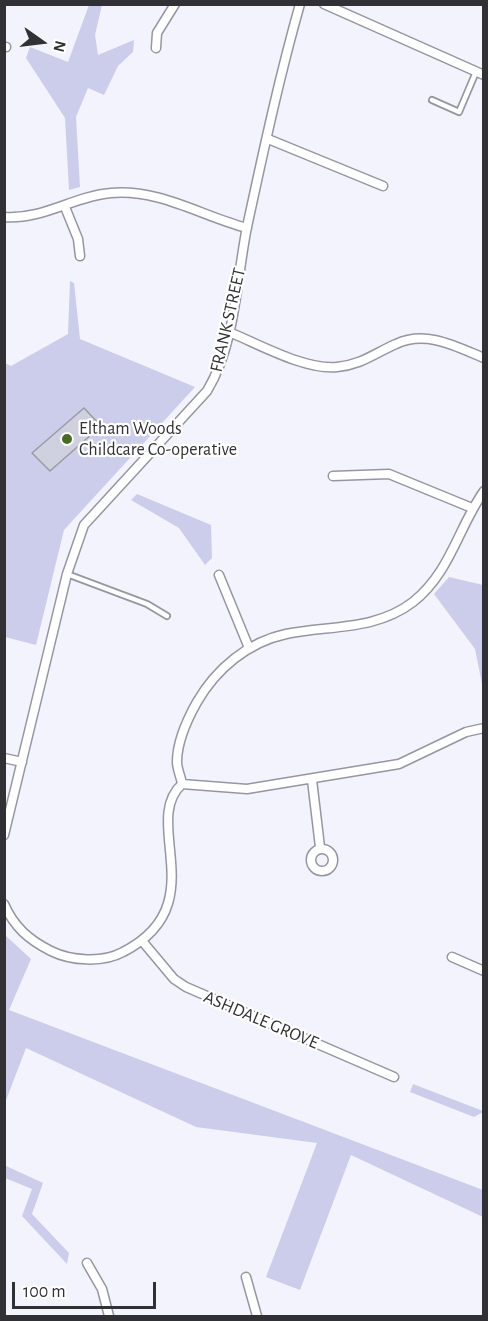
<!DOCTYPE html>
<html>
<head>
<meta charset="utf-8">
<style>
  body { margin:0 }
  #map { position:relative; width:488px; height:1321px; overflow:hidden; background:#f2f3fd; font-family:"Alegreya Sans",sans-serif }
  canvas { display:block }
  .frame { position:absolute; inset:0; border:6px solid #303035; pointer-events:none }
  .north { position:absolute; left:12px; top:12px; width:60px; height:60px; -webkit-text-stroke:4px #fff; paint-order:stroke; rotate:104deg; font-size:16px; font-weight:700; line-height:24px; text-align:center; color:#303035 }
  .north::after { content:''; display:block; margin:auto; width:21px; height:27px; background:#303035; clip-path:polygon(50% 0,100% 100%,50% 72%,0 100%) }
  .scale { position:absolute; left:12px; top:1282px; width:144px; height:27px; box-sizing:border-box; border:3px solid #303035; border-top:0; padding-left:8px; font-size:18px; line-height:21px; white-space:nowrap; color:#303035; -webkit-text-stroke:4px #fff; paint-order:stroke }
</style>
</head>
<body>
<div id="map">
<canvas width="488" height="1321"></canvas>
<div class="frame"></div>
<div class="north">N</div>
<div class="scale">100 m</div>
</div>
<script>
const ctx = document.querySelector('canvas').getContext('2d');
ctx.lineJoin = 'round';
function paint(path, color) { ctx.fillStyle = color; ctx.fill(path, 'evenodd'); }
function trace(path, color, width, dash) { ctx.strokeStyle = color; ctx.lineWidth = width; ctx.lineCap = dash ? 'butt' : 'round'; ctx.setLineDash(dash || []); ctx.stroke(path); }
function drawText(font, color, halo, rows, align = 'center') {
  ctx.font = font + ' "Alegreya Sans",sans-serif'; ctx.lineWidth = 4.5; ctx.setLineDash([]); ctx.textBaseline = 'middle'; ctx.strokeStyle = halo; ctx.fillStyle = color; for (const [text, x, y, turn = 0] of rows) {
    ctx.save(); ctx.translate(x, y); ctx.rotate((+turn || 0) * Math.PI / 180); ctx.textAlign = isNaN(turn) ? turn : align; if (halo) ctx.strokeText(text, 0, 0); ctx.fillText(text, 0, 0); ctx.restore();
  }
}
paint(new Path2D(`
  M 89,5 L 102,5 L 95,35 L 98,55 L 134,40 L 133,52 L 118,66 L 104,95 L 88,88 L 76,117 L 80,187 L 69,190 L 65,118 L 26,58 L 30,47 L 68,62 Z
  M 70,281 L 74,283 L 80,339 L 195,387 L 64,530 L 36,645 L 5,637 L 5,363 L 11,366 L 68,334 Z
  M 137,494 L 211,525 L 212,558 L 205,565 L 179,528 L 131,500 Z
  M 449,577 L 483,585 L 483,689 L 475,649 L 434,594 Z
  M 5,935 L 31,959 L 9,1010 L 483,1190 L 483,1217 L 351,1155 L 300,1290 L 266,1277 L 317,1143 L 196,1127 L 26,1048 L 5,1103 Z
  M 413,1084 L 483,1111 L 483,1112 L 474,1117 L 410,1092 Z
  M 4,1165 L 43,1183 L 32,1214 L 69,1253 L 67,1264 L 22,1216 L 32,1189 L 5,1178 Z`), '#cbcdeb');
const building = new Path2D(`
  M 84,408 L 101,426 L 50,471 L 32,453 Z`);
paint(building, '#d0d1de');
trace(building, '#9a9ba7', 1.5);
const lane = new Path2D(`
  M 432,100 L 459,112 L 476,72
  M 67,574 L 147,604 L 167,616`);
const street = new Path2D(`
  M 324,4 L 484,75
  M 4,47 L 6,47
  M 156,48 L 157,33 L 175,4
  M 268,139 L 383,186
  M 65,207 L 78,239 L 80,256
  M 4,217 C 43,220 74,196 111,193 C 161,189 201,216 247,228
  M 229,332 C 259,344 304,370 337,367 C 361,365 375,353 396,344 C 426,330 455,346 484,358
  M 333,476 L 389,474 L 472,508
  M 219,575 L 249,648
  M 4,758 L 22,762
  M 312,780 L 320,847
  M 182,784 C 181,777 177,769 177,762 C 177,742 188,718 197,702 C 216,669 248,642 286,634 C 330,625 375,631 413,602 C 450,573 458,528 484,491
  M 182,784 L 247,789 L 399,764 L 466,732 L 484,728
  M 4,835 L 67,574 L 84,525 L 207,391 C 236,343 236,281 247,227 C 263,153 279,78 300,4
  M311 860a11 11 0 1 1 22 0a11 11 0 1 1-22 0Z
  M 4,904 C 14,927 29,940 51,951 C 71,961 103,963 123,952 C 215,905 140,822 182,784
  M 143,942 L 174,979 L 186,987 L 394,1077
  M 452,957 L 484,971
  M 87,1263 L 102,1289 L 109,1316
  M 246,1277 L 257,1316`);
trace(lane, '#9596a2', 8);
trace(street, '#9596a2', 11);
trace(lane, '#fff', 4.5);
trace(street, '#fff', 8);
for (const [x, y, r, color] of [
  [67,439,6,"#496c24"]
]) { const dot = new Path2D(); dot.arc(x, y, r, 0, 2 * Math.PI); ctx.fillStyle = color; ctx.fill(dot); trace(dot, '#fff', 2); }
drawText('18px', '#303035', '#fff', [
  ["FRANK STREET",228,320,-77],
  ["ASHDALE GROVE",261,1020,23]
]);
drawText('18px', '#303035', '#fff', [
  ["Eltham Woods",79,429],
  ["Childcare Co-operative",79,450]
], 'left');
</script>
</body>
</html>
